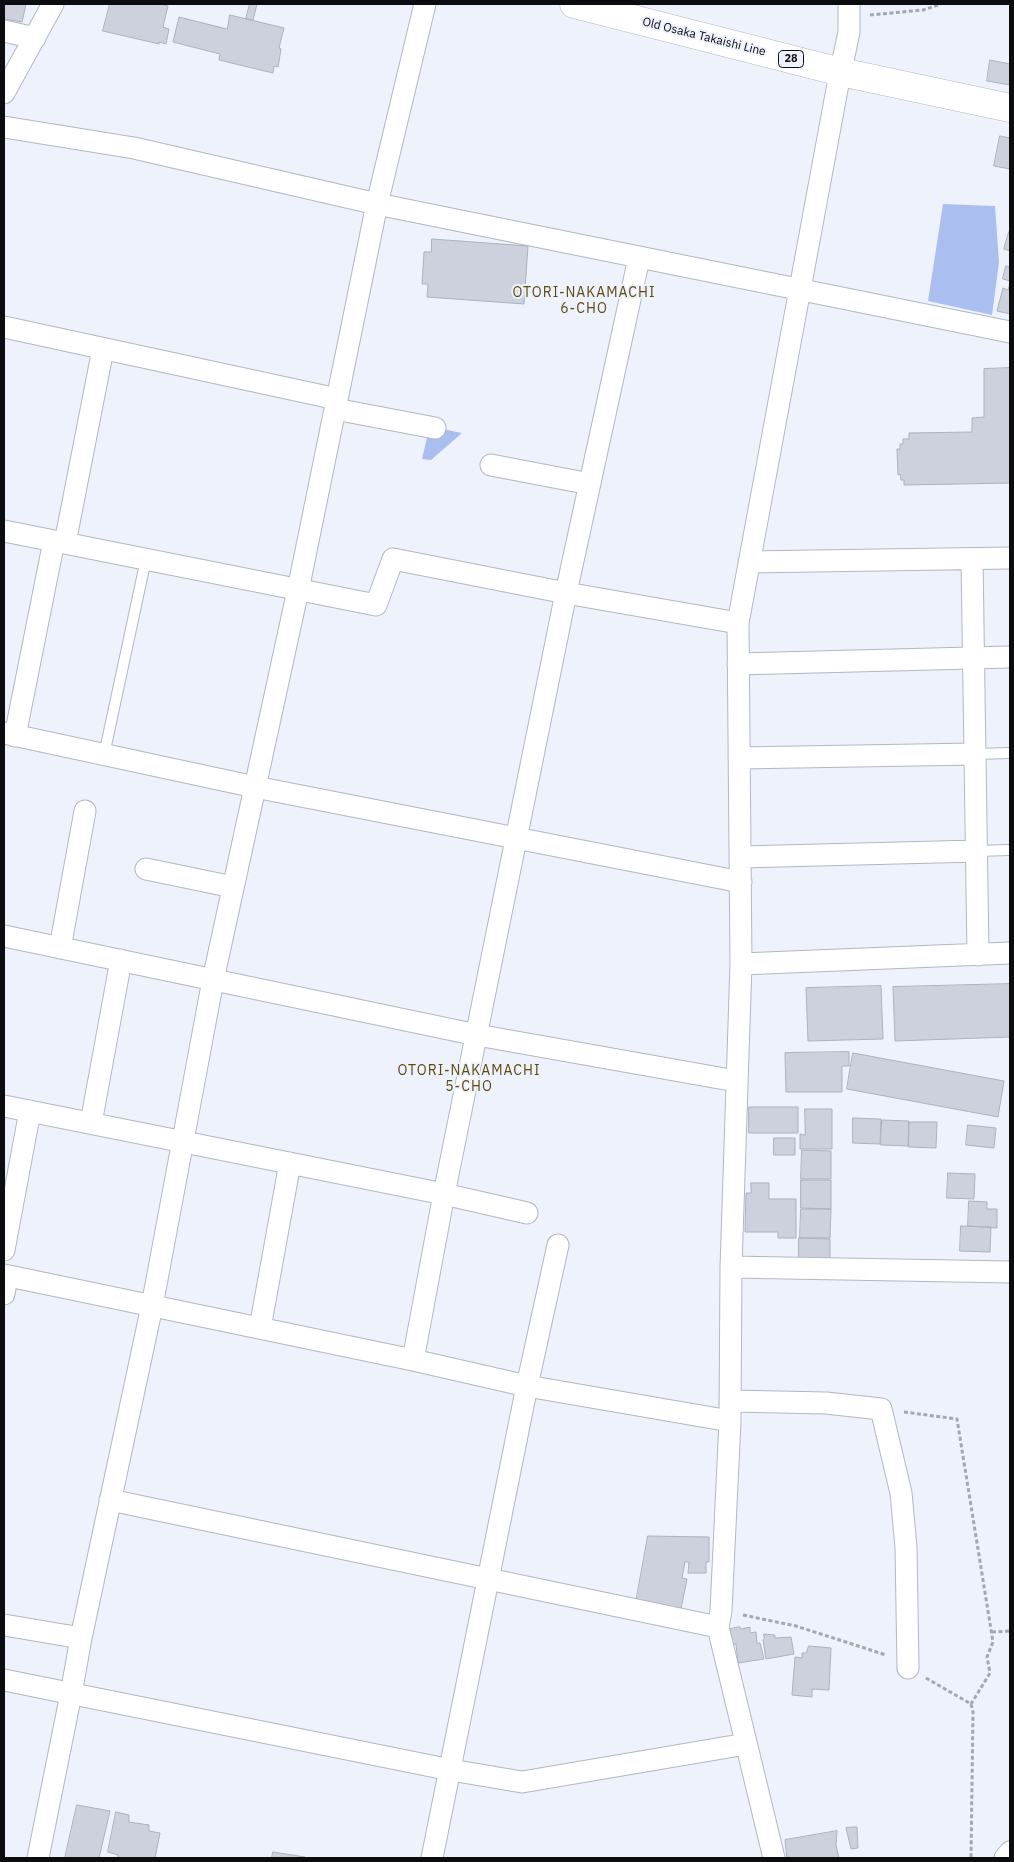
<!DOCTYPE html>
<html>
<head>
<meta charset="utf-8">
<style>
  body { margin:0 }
  #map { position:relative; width:1014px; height:1862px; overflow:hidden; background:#edf2fd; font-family:"IBM Plex Sans",sans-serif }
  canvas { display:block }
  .frame { position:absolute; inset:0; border:5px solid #0a0c10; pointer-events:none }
</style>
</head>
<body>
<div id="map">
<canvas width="1014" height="1862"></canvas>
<div class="frame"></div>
</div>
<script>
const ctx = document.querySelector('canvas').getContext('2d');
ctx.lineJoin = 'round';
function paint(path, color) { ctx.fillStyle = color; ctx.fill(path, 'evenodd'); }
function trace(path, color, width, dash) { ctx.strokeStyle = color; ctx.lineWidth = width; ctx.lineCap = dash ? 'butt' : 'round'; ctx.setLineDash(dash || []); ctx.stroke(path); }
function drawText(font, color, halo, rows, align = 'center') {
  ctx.font = font + ' "IBM Plex Sans",sans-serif'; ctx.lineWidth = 4; ctx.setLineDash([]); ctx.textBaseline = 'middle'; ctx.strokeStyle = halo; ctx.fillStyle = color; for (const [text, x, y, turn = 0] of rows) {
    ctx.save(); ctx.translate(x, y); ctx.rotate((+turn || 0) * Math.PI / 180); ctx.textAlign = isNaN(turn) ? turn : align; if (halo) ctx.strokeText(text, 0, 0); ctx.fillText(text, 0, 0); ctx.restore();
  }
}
paint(new Path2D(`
  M 943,204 L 995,206 L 999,262 L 992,315 L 928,301 Z
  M 442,429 L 462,433 L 431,460 L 422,459 L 428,433 Z`), '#aabef0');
const building = new Path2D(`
  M 4,4 L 26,4 L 22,22 L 4,19 Z
  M 110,4 L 160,4 L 168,6 L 163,27 L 169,29 L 166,44 L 159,42 L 159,44 L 103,31 Z
  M 250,4 L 257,4 L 253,20 L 246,19 Z
  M 230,15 L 284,28 L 279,48 L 281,49 L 278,67 L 274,66 L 273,73 L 219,60 L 220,54 L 173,42 L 179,17 L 227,29 Z
  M 990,60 L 1010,64 L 1010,85 L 987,81 Z
  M 1000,136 L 1010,138 L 1010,169 L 994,166 Z
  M 1009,232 L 1010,233 L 1010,251 L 1004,249 Z
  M 432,239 L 528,246 L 524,304 L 427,297 L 428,284 L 422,284 L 424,252 L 431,252 Z
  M 1006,266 L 1010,267 L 1010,281 L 1003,279 Z
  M 1010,282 L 1010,314 L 997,311 L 1003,288 L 1008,290 Z
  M 1010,368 L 1010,483 L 904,485 L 904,480 L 901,480 L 900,474 L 898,475 L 897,449 L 900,449 L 900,444 L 903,444 L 903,439 L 909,439 L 909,433 L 972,432 L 972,418 L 984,417 L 984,369 Z
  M 1010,984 L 1010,1037 L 895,1041 L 893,987 Z
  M 881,986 L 883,1039 L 808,1041 L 806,988 Z
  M 849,1052 L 849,1066 L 842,1066 L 842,1092 L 786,1092 L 785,1053 Z
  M 853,1053 L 1004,1081 L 998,1117 L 847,1089 Z
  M 749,1107 L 798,1107 L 798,1133 L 749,1133 Z
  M 805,1109 L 832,1109 L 832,1149 L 800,1149 L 800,1134 L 805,1135 Z
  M 853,1118 L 881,1119 L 880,1144 L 853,1143 Z
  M 882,1120 L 909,1121 L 908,1146 L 881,1145 Z
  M 909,1122 L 937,1122 L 936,1148 L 909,1147 Z
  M 968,1125 L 996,1128 L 994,1148 L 966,1145 Z
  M 774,1138 L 795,1138 L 795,1155 L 774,1155 Z
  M 802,1150 L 831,1151 L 831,1179 L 801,1179 Z
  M 948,1173 L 975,1174 L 974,1199 L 947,1198 Z
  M 801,1180 L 831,1180 L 831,1209 L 801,1208 Z
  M 751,1183 L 769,1183 L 769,1199 L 796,1199 L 796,1238 L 778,1238 L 778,1232 L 745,1232 L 746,1193 L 751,1193 Z
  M 969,1201 L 987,1202 L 987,1209 L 997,1209 L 997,1228 L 968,1226 Z
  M 801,1209 L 831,1209 L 830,1238 L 800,1238 Z
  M 961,1226 L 991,1227 L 990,1252 L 960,1251 Z
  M 799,1238 L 830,1239 L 830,1264 L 799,1264 Z
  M 648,1536 L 709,1537 L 709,1562 L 706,1562 L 706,1573 L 688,1573 L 689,1562 L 685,1562 L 682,1578 L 687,1579 L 681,1609 L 636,1602 Z
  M 740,1627 L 741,1629 L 750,1627 L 750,1633 L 756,1632 L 757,1643 L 760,1643 L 764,1659 L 738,1663 L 736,1644 L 732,1645 L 730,1629 Z
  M 764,1634 L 775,1635 L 775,1638 L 791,1637 L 794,1654 L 766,1659 L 763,1640 L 764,1639 Z
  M 809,1646 L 831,1648 L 829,1690 L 812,1689 L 812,1697 L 792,1695 L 795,1657 L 802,1658 L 802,1653 L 806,1653 Z
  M 77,1805 L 110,1811 L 99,1858 L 65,1858 Z
  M 116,1812 L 129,1815 L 129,1822 L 149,1825 L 149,1831 L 160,1833 L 155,1858 L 118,1858 L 118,1855 L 108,1852 Z
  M 853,1827 L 857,1827 L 858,1848 L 851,1849 L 846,1828 Z
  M 837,1831 L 836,1845 L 839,1858 L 787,1858 L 785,1840 Z
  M 273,1852 L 305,1857 L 305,1858 L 272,1858 Z`);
paint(building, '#cdd1dd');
trace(building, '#acb1bc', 1);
const lane = new Path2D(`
  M 975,754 L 1010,753
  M 104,755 L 146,559
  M 976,851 L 1010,850`);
const street = new Path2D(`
  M 4,31 L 35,38
  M 4,93 L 53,4
  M 4,127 L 134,148 L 377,204 L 1010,332
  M 4,327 L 337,399
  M 335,409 L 435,428
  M 491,465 L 590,484
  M 4,531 L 376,605 L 393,559 L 566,593 L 738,623
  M 65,543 L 103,349
  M 972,559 L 978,955
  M 749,562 L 1010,558
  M 738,664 L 1010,657
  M 4,733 L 255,787 L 741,882
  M 15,736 L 54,541
  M 739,758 L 975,754
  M 741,857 L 976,851
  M 146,869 L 233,887
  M 4,936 L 477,1035 L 736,1081
  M 60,948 L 85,811
  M 741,964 L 1010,953
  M 4,1106 L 444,1194 L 527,1213
  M 91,1123 L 121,960
  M 4,1250 L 30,1111
  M 731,1267 L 1010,1272
  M 4,1275 L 413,1360 L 527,1386 L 730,1421
  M 4,1294 L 7,1276
  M 260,1328 L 290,1163
  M 413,1360 L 444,1194 L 566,593 L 639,258
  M 730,1401 L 826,1403 L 881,1409 L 901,1493 L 906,1547 L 908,1668
  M 110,1500 L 718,1627
  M 4,1625 L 81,1638
  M 4,1680 L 451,1770 L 522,1782 L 746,1744
  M 38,1858 L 71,1694 L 81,1638 L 152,1306 L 213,980 L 298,590 L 377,204 L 425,4
  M 432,1858 L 527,1386 L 558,1245
  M 774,1858 L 718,1627 L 721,1611 L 730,1421 L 731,1267 L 741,964 L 738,623 L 838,84 L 849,32 L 849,4
  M 1005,1858 L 1010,1852`);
const primary = new Path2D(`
  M 574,4 L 841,72 L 1010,108`);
trace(lane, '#b2b7c2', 12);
trace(street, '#b2b7c2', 23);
trace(primary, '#b2b7c2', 29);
trace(new Path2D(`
  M 870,15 L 923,10 L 941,4
  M 904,1412 L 957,1419 L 993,1642 L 987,1657 L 990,1673 L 971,1704
  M 743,1615 L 796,1626 L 886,1655
  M 992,1632 L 1010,1631
  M 926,1678 L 971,1704 L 973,1712 L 971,1858`), '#a3a7b0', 3, [4, 2.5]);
trace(lane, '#fff', 10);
trace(street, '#fff', 21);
trace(primary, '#fff', 28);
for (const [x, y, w] of [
  [791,59,25]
]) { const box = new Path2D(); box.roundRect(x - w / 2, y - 8.5, w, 17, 4); ctx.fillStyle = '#edf2fd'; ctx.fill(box); trace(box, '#0a0c10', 1); }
drawText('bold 11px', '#0a0c10', null, [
  ["28",791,59]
]);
drawText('12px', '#0a0c10', '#edf2fd', [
  ["Old Osaka Takaishi Line",704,37,14]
]);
ctx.letterSpacing = '1px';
drawText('14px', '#5f4a0c', '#edf2fd', [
  ["OTORI-NAKAMACHI",584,293],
  ["6-CHO",584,309],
  ["OTORI-NAKAMACHI",469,1071],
  ["5-CHO",469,1087]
]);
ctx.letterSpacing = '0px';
</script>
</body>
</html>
